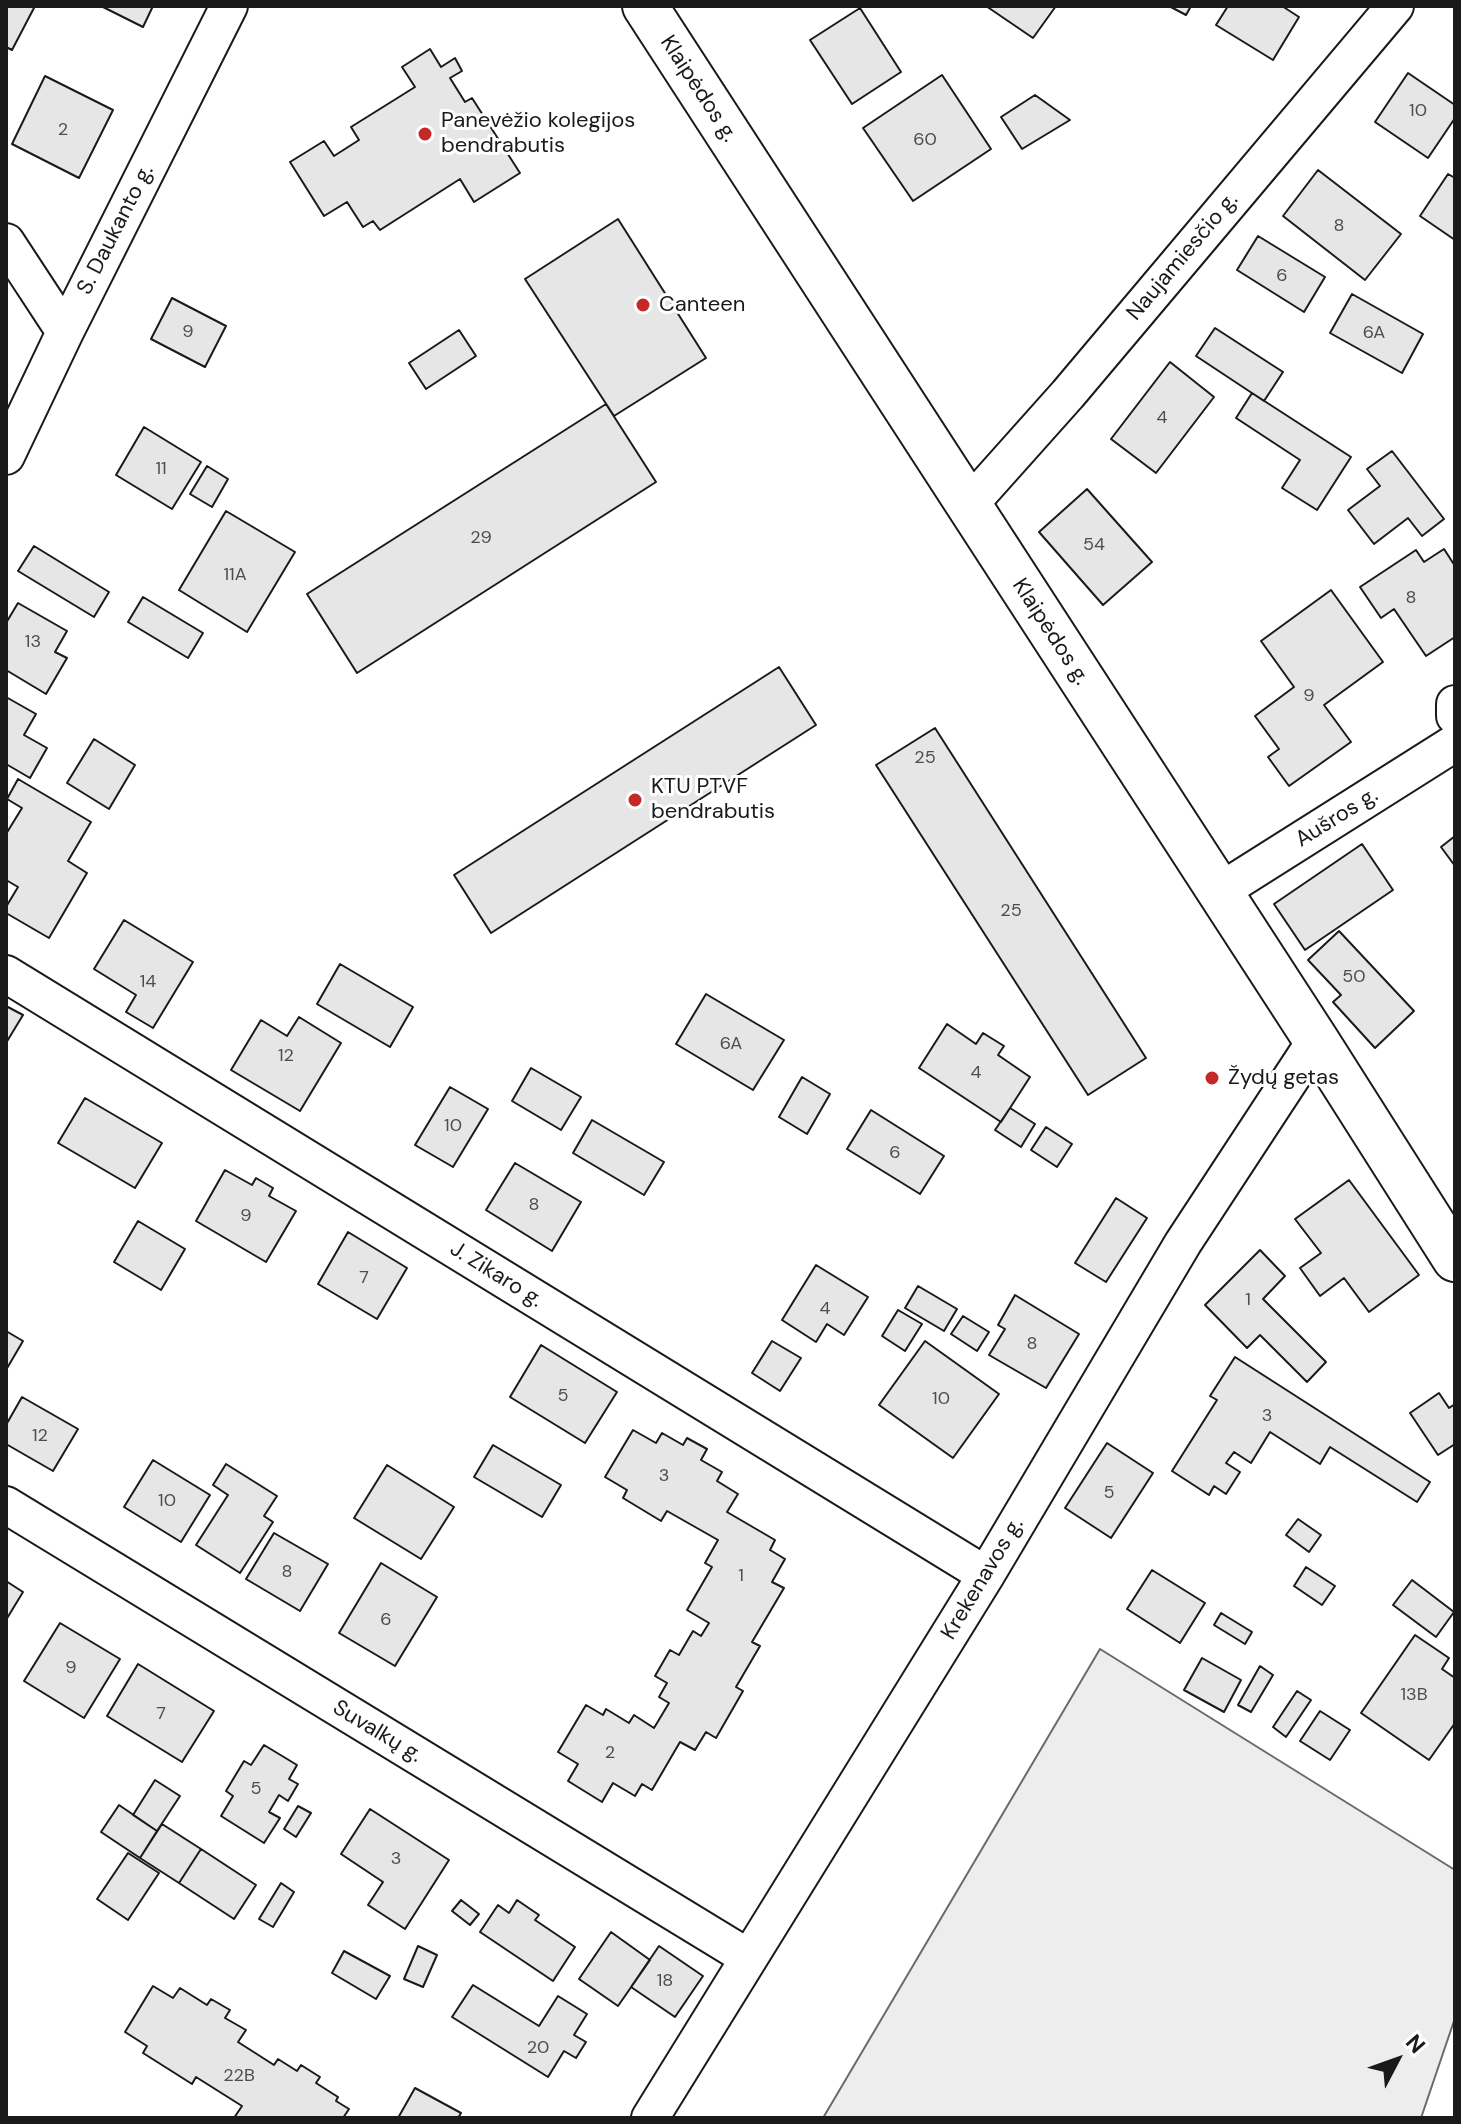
<!DOCTYPE html>
<html>
<head>
<meta charset="utf-8">
<style>
  body { margin:0 }
  #map { position:relative; width:1461px; height:2124px; overflow:hidden; background:#fff; font-family:"DM Sans",sans-serif }
  canvas { display:block }
  .frame { position:absolute; inset:0; border:8px solid #1a1a1a; pointer-events:none }
  .north { position:absolute; left:1357px; top:2020px; width:80px; height:80px; -webkit-text-stroke:6px #fff; paint-order:stroke; rotate:49deg; font-size:22px; font-weight:700; line-height:32px; text-align:center; color:#1a1a1a }
  .north::after { content:''; display:block; margin:auto; width:28px; height:36px; background:#1a1a1a; clip-path:polygon(50% 0,100% 100%,50% 72%,0 100%) }
</style>
</head>
<body>
<div id="map">
<canvas width="1461" height="2124"></canvas>
<div class="frame"></div>
<div class="north">N</div>
</div>
<script>
const ctx = document.querySelector('canvas').getContext('2d');
ctx.lineJoin = 'round';
function paint(path, color) { ctx.fillStyle = color; ctx.fill(path, 'evenodd'); }
function trace(path, color, width, dash) { ctx.strokeStyle = color; ctx.lineWidth = width; ctx.lineCap = dash ? 'butt' : 'round'; ctx.setLineDash(dash || []); ctx.stroke(path); }
function drawText(font, color, halo, rows, align = 'center') {
  ctx.font = font + ' "DM Sans",sans-serif'; ctx.lineWidth = 6; ctx.setLineDash([]); ctx.textBaseline = 'middle'; ctx.strokeStyle = halo; ctx.fillStyle = color; for (const [text, x, y, turn = 0] of rows) {
    ctx.save(); ctx.translate(x, y); ctx.rotate((+turn || 0) * Math.PI / 180); ctx.textAlign = isNaN(turn) ? turn : align; if (halo) ctx.strokeText(text, 0, 0); ctx.fillText(text, 0, 0); ctx.restore();
  }
}
const green = new Path2D(`
  M 1100,1649 L 1455,1870 L 1455,2018 L 1421,2118 L 823,2118 Z`);
paint(green, '#ededed');
trace(green, '#6a6a6a', 2);
const building = new Path2D(`
  M 6,6 L 35,6 L 12,50 L 6,47 Z
  M 101,6 L 153,6 L 143,27 Z
  M 986,6 L 1056,6 L 1033,38 Z
  M 1169,6 L 1191,6 L 1186,15 Z
  M 1228,6 L 1282,6 L 1299,17 L 1273,60 L 1216,25 Z
  M 860,8 L 901,72 L 852,104 L 810,40 Z
  M 430,49 L 441,67 L 455,58 L 462,71 L 450,78 L 465,102 L 472,98 L 520,173 L 474,202 L 460,179 L 380,230 L 373,221 L 363,227 L 347,202 L 324,216 L 290,162 L 324,141 L 334,156 L 359,140 L 351,127 L 415,87 L 402,67 Z
  M 1408,73 L 1455,105 L 1455,118 L 1428,158 L 1375,122 Z
  M 942,75 L 991,149 L 913,201 L 863,128 Z
  M 45,76 L 113,110 L 79,178 L 12,144 Z
  M 1035,95 L 1070,120 L 1022,149 L 1001,117 Z
  M 1318,170 L 1401,234 L 1365,280 L 1283,216 Z
  M 1448,174 L 1455,178 L 1455,240 L 1420,216 Z
  M 618,219 L 706,358 L 614,416 L 525,279 Z
  M 1258,236 L 1325,277 L 1304,312 L 1237,270 Z
  M 1352,294 L 1423,334 L 1402,373 L 1330,333 Z
  M 172,298 L 226,326 L 205,367 L 151,339 Z
  M 1215,328 L 1283,372 L 1264,401 L 1196,356 Z
  M 459,330 L 476,356 L 426,389 L 409,363 Z
  M 1170,362 L 1214,397 L 1156,473 L 1111,439 Z
  M 1252,393 L 1351,457 L 1317,510 L 1282,488 L 1300,460 L 1236,418 Z
  M 606,404 L 656,482 L 357,673 L 307,594 Z
  M 144,427 L 201,462 L 172,509 L 116,475 Z
  M 1392,451 L 1444,519 L 1422,536 L 1408,518 L 1374,544 L 1348,510 L 1380,486 L 1367,469 Z
  M 207,466 L 228,479 L 212,507 L 190,494 Z
  M 1087,489 L 1152,562 L 1103,605 L 1039,532 Z
  M 226,511 L 295,552 L 247,632 L 179,590 Z
  M 34,546 L 109,592 L 94,617 L 18,571 Z
  M 1444,549 L 1455,566 L 1455,637 L 1426,656 L 1394,609 L 1381,618 L 1360,587 L 1416,550 L 1424,562 Z
  M 1331,590 L 1383,662 L 1324,705 L 1351,742 L 1289,786 L 1268,757 L 1279,749 L 1255,716 L 1294,687 L 1261,641 Z
  M 143,597 L 203,633 L 188,658 L 128,622 Z
  M 18,603 L 67,631 L 55,652 L 67,658 L 46,694 L 6,670 L 6,623 Z
  M 779,667 L 816,725 L 491,933 L 454,875 Z
  M 6,697 L 36,714 L 24,735 L 47,748 L 30,778 L 6,764 Z
  M 935,728 L 1146,1058 L 1088,1095 L 876,765 Z
  M 94,739 L 135,765 L 109,809 L 67,783 Z
  M 18,779 L 91,822 L 68,861 L 87,873 L 49,938 L 6,913 L 6,907 L 18,887 L 6,880 L 6,834 L 22,808 L 7,799 Z
  M 1455,836 L 1455,866 L 1441,847 Z
  M 1362,844 L 1393,890 L 1305,950 L 1274,904 Z
  M 124,920 L 193,962 L 153,1028 L 126,1012 L 136,995 L 94,969 Z
  M 1339,931 L 1414,1011 L 1375,1048 L 1333,1002 L 1341,995 L 1308,960 Z
  M 340,964 L 413,1007 L 390,1047 L 317,1004 Z
  M 706,994 L 784,1040 L 753,1090 L 676,1044 Z
  M 6,1006 L 23,1015 L 6,1043 Z
  M 299,1017 L 341,1043 L 300,1111 L 231,1070 L 261,1020 L 287,1036 Z
  M 947,1024 L 976,1044 L 983,1033 L 1004,1046 L 998,1055 L 1030,1077 L 1001,1122 L 919,1068 Z
  M 531,1068 L 581,1097 L 561,1130 L 512,1101 Z
  M 802,1077 L 830,1094 L 807,1134 L 779,1117 Z
  M 450,1087 L 488,1109 L 453,1167 L 415,1145 Z
  M 85,1098 L 162,1143 L 135,1188 L 58,1143 Z
  M 1010,1108 L 1035,1124 L 1021,1147 L 995,1130 Z
  M 871,1110 L 944,1156 L 920,1194 L 847,1149 Z
  M 592,1120 L 664,1162 L 644,1195 L 573,1153 Z
  M 1046,1127 L 1072,1144 L 1057,1167 L 1031,1150 Z
  M 515,1163 L 581,1202 L 552,1251 L 486,1210 Z
  M 225,1170 L 252,1185 L 256,1178 L 273,1188 L 269,1196 L 296,1211 L 266,1262 L 196,1221 Z
  M 1349,1180 L 1419,1275 L 1369,1312 L 1344,1278 L 1320,1296 L 1300,1268 L 1321,1253 L 1295,1219 Z
  M 1116,1198 L 1147,1218 L 1106,1282 L 1075,1263 Z
  M 138,1221 L 185,1249 L 161,1290 L 114,1262 Z
  M 348,1232 L 407,1268 L 377,1319 L 318,1284 Z
  M 1260,1250 L 1285,1276 L 1263,1299 L 1326,1362 L 1307,1382 L 1260,1335 L 1247,1348 L 1205,1305 Z
  M 816,1265 L 868,1297 L 844,1335 L 827,1324 L 816,1342 L 782,1320 Z
  M 918,1286 L 957,1309 L 944,1331 L 905,1308 Z
  M 1015,1295 L 1079,1334 L 1046,1388 L 989,1355 L 1005,1329 L 998,1325 Z
  M 898,1310 L 922,1324 L 905,1351 L 882,1336 Z
  M 963,1316 L 989,1332 L 977,1351 L 951,1334 Z
  M 6,1331 L 23,1341 L 6,1370 Z
  M 772,1341 L 801,1358 L 780,1391 L 752,1373 Z
  M 925,1341 L 999,1394 L 953,1458 L 879,1405 Z
  M 541,1345 L 617,1392 L 585,1443 L 510,1397 Z
  M 1235,1357 L 1430,1482 L 1417,1502 L 1330,1447 L 1320,1464 L 1270,1432 L 1251,1463 L 1234,1452 L 1226,1463 L 1240,1472 L 1226,1494 L 1214,1486 L 1209,1495 L 1172,1471 L 1217,1400 L 1210,1396 Z
  M 1439,1393 L 1449,1408 L 1455,1404 L 1455,1444 L 1438,1455 L 1410,1413 Z
  M 22,1397 L 78,1429 L 53,1471 L 6,1444 L 6,1425 Z
  M 633,1430 L 656,1443 L 662,1433 L 683,1445 L 687,1438 L 707,1449 L 701,1460 L 722,1472 L 717,1481 L 738,1494 L 727,1512 L 775,1540 L 770,1550 L 785,1559 L 772,1582 L 784,1588 L 752,1642 L 760,1646 L 736,1687 L 743,1691 L 716,1738 L 706,1732 L 695,1750 L 680,1742 L 652,1790 L 642,1784 L 635,1796 L 613,1783 L 602,1802 L 568,1781 L 578,1764 L 558,1752 L 586,1705 L 603,1715 L 606,1709 L 629,1723 L 634,1715 L 654,1728 L 669,1703 L 659,1697 L 667,1683 L 655,1676 L 670,1650 L 679,1655 L 693,1631 L 701,1636 L 709,1623 L 687,1610 L 712,1567 L 705,1563 L 718,1540 L 667,1511 L 661,1521 L 623,1498 L 627,1490 L 605,1477 Z
  M 1107,1443 L 1153,1473 L 1111,1538 L 1065,1508 Z
  M 493,1445 L 561,1485 L 542,1517 L 474,1477 Z
  M 153,1460 L 210,1495 L 181,1542 L 124,1507 Z
  M 226,1464 L 277,1496 L 264,1516 L 273,1522 L 240,1573 L 196,1545 L 228,1495 L 213,1485 Z
  M 387,1465 L 454,1507 L 421,1559 L 354,1518 Z
  M 1298,1519 L 1321,1535 L 1309,1552 L 1286,1535 Z
  M 274,1533 L 328,1564 L 300,1611 L 246,1579 Z
  M 381,1563 L 437,1597 L 395,1666 L 339,1633 Z
  M 1306,1567 L 1335,1586 L 1322,1605 L 1294,1586 Z
  M 1152,1570 L 1205,1603 L 1180,1643 L 1127,1609 Z
  M 1412,1580 L 1454,1612 L 1436,1637 L 1393,1605 Z
  M 6,1581 L 23,1592 L 6,1620 Z
  M 1221,1613 L 1252,1632 L 1245,1644 L 1214,1625 Z
  M 60,1623 L 120,1659 L 84,1718 L 24,1681 Z
  M 1415,1635 L 1449,1658 L 1442,1669 L 1455,1678 L 1455,1723 L 1429,1760 L 1361,1713 Z
  M 1202,1658 L 1241,1680 L 1224,1712 L 1184,1690 Z
  M 138,1664 L 214,1711 L 182,1762 L 107,1716 Z
  M 1260,1666 L 1273,1675 L 1251,1712 L 1238,1705 Z
  M 1297,1691 L 1311,1700 L 1286,1737 L 1273,1727 Z
  M 1320,1711 L 1350,1730 L 1330,1760 L 1300,1741 Z
  M 264,1745 L 297,1765 L 289,1779 L 298,1784 L 288,1801 L 279,1795 L 269,1812 L 280,1818 L 264,1843 L 221,1816 L 233,1796 L 226,1791 L 244,1761 L 251,1765 Z
  M 155,1780 L 180,1796 L 157,1831 L 133,1815 Z
  M 119,1805 L 157,1831 L 140,1858 L 101,1832 Z
  M 298,1806 L 311,1813 L 296,1837 L 284,1829 Z
  M 370,1809 L 449,1860 L 405,1929 L 368,1905 L 383,1882 L 341,1854 Z
  M 162,1824 L 201,1849 L 179,1883 L 140,1858 Z
  M 201,1849 L 256,1885 L 234,1919 L 179,1883 Z
  M 128,1853 L 159,1873 L 128,1920 L 97,1899 Z
  M 281,1883 L 294,1892 L 273,1927 L 259,1919 Z
  M 461,1900 L 479,1914 L 470,1925 L 452,1911 Z
  M 517,1900 L 539,1915 L 535,1920 L 575,1947 L 553,1981 L 480,1932 L 498,1905 L 509,1913 Z
  M 611,1932 L 650,1960 L 618,2006 L 579,1979 Z
  M 418,1946 L 437,1955 L 423,1987 L 404,1979 Z
  M 659,1946 L 703,1976 L 675,2017 L 631,1987 Z
  M 344,1951 L 390,1976 L 376,1999 L 332,1973 Z
  M 473,1985 L 539,2026 L 558,1996 L 587,2014 L 574,2035 L 586,2042 L 576,2058 L 564,2051 L 548,2077 L 452,2017 Z
  M 153,1986 L 173,1998 L 180,1988 L 207,2005 L 211,1999 L 230,2010 L 225,2018 L 246,2030 L 238,2042 L 274,2065 L 278,2059 L 297,2071 L 301,2065 L 320,2077 L 316,2083 L 338,2097 L 336,2101 L 349,2109 L 343,2118 L 234,2118 L 242,2106 L 196,2077 L 192,2084 L 143,2053 L 147,2046 L 125,2032 Z
  M 415,2088 L 461,2113 L 458,2118 L 398,2118 Z`);
paint(building, '#e6e6e6');
trace(building, '#1a1a1a', 2);
const minor = new Path2D(`
  M 6,242 L 65,332
  M 6,456 L 65,332 L 229,6
  M 968,506 L 1068,394 L 1395,6
  M 1455,704 L 1455,716
  M 1219,892 L 1455,743
  M 6,974 L 986,1575
  M 6,1505 L 749,1958
  M 650,2118 L 986,1575 L 1183,1243 L 1316,1040`);
const trunk = new Path2D(`
  M 645,6 L 1316,1040 L 1455,1259`);
trace(minor, '#1a1a1a', 40);
trace(trunk, '#1a1a1a', 48);
trace(minor, '#fff', 36);
trace(trunk, '#fff', 44);
for (const [x, y, r, color] of [
  [425,134,8,"#c62828"],
  [643,305,8,"#c62828"],
  [635,800,8,"#c62828"],
  [1212,1078,8,"#c62828"]
]) { const dot = new Path2D(); dot.arc(x, y, r, 0, 2 * Math.PI); ctx.fillStyle = color; ctx.fill(dot); trace(dot, '#fff', 3); }
drawText('18px', '#4d4d4d', null, [
  ["10",1418,111],
  ["2",63,130],
  ["60",925,140],
  ["8",1339,226],
  ["6",1282,276],
  ["9",188,332],
  ["6A",1374,333],
  ["4",1162,418],
  ["11",161,469],
  ["29",481,538],
  ["54",1094,545],
  ["11A",235,575],
  ["8",1411,598],
  ["13",33,642],
  ["9",1309,696],
  ["25",925,758],
  ["25",1011,911],
  ["50",1354,977],
  ["14",148,982],
  ["6A",731,1044],
  ["12",286,1056],
  ["4",976,1073],
  ["10",453,1126],
  ["6",895,1153],
  ["8",534,1205],
  ["9",246,1216],
  ["7",364,1278],
  ["1",1248,1300],
  ["4",825,1309],
  ["8",1032,1344],
  ["5",563,1396],
  ["10",941,1399],
  ["3",1267,1416],
  ["12",40,1436],
  ["3",664,1476],
  ["5",1109,1493],
  ["10",167,1501],
  ["8",287,1572],
  ["1",741,1576],
  ["6",386,1620],
  ["9",71,1668],
  ["13B",1414,1695],
  ["7",161,1714],
  ["2",610,1753],
  ["5",256,1789],
  ["3",396,1859],
  ["18",665,1981],
  ["20",538,2048],
  ["22B",239,2076]
]);
drawText('22px', '#1a1a1a', '#fff', [
  ["Klaipėdos g.",698,89,57],
  ["S. Daukanto g.",116,230,-63],
  ["Naujamiesčio g.",1183,257,-50],
  ["Klaipėdos g.",1050,632,57],
  ["Aušros g.",1337,818,-32],
  ["J. Zikaro g.",496,1275,32],
  ["Krekenavos g.",983,1579,-59],
  ["Suvalkų g.",377,1732,31]
]);
drawText('22px', '#1a1a1a', '#fff', [
  ["Panevėžio kolegijos",441,121],
  ["bendrabutis",441,146],
  ["Canteen",659,305],
  ["KTU PTVF",651,787],
  ["bendrabutis",651,812],
  ["Žydų getas",1228,1078]
], 'left');
</script>
</body>
</html>
